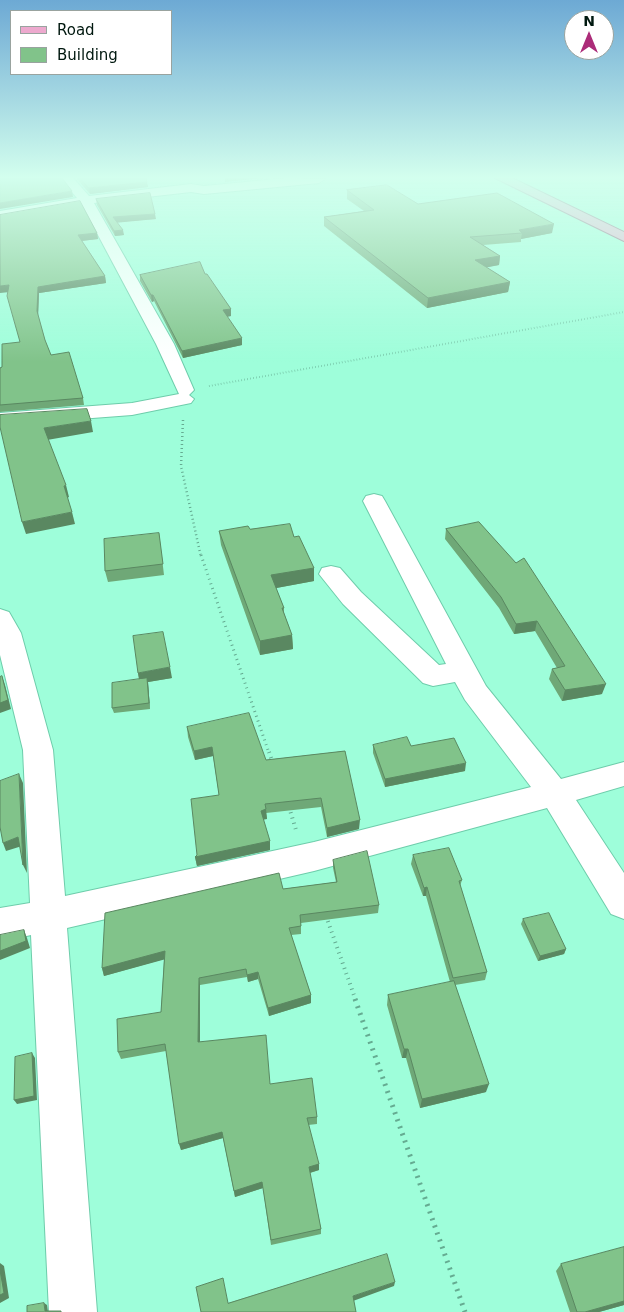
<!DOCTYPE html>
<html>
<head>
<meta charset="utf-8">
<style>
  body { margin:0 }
  #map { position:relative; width:624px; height:1312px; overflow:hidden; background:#9efeda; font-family:"DejaVu Sans",sans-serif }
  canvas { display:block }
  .legend { position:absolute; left:10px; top:10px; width:162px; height:65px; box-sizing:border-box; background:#fff; border:1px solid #99a39f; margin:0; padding:6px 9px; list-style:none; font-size:15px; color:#00180f }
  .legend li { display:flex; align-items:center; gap:10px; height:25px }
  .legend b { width:25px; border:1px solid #99a39f }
  .north { position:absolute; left:564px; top:10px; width:50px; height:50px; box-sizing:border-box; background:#fff; border:1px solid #99a39f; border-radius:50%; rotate:0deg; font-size:14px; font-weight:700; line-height:20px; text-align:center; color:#00180f }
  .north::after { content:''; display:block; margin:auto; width:18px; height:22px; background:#ac2c79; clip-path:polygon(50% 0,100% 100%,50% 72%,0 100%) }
</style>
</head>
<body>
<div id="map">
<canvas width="624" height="1312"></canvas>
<ul class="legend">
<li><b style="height:6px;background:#eda9ce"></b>Road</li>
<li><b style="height:14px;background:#81c38a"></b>Building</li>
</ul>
<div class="north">N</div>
</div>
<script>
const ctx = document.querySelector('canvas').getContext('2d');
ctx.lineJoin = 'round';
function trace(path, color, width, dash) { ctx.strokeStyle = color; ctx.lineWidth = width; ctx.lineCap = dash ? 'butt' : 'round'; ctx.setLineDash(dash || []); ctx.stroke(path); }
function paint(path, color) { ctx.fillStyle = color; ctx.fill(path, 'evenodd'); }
const minor = new Path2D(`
  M 60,178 L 73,178 L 89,196 L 191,184 L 204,186 L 287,178 L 325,179 L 319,183 L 204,194 L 191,192 L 94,203 L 174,344 L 194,390 L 189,395 L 194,399 L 191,403 L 132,415 L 0,425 L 0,413 L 132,403 L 179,394 L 156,344 L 82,205 L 0,219 L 0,211 L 77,198 Z
  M 374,494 L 382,496 L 385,501 L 486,686 L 561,779 L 624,762 L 624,786 L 576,800 L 624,873 L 624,919 L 611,914 L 547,808 L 314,871 L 67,928 L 97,1312 L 49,1312 L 31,935 L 0,942 L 0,908 L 30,903 L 23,750 L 0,655 L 0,609 L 9,612 L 21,633 L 53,750 L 65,896 L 314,842 L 531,787 L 465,700 L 455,682 L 433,686 L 423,683 L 343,604 L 319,574 L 322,568 L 331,566 L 340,568 L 361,592 L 439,665 L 446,664 L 363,501 L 366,496 Z`);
const major = new Path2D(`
  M 495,178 L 512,178 L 624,232 L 624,241 Z`);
trace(minor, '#6ecdab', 2);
trace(major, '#925176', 2);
trace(new Path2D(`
  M 209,386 L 624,312`), '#65ab91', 2, [0.5, 2.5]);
trace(new Path2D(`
  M 183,420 L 181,466 L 201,557`), '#65ab91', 2.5, [1, 3]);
trace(new Path2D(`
  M 201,555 L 269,753`), '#65ab91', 3, [1, 4]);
trace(new Path2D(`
  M 269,752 L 272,761
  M 289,807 L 296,830
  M 326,916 L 356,1001`), '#65ab91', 4, [1, 4.5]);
trace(new Path2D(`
  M 355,999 L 465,1312`), '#65ab91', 5, [2, 5.5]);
paint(minor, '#fff');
paint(major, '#eda9ce');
paint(new Path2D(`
  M 76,178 L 146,178 L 148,187 L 90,194 Z
  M 347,190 L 418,204 L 552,233 L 521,239 L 521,242 L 483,245 L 500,256 L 499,265 L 486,267 L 510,282 L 508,292 L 427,308 L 324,226 L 324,217 L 364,211 L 347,199 Z
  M 96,199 L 156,219 L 117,222 L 124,235 L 115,236 L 97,205 Z
  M 0,215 L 97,233 L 98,239 L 82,241 L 105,276 L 106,283 L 39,293 L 38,316 L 45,340 L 51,355 L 83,398 L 84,405 L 0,412 L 0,368 L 2,367 L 20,342 L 8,292 Z
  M 205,274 L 231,309 L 231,316 L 227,317 L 242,345 L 183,358 L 154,301 L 152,302 L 140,281 L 140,275 Z
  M 479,522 L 602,694 L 562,701 L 549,679 L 552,669 L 557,668 L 535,631 L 514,634 L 499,608 L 445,539 L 446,529 Z
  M 250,529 L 294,537 L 314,568 L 314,581 L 276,588 L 284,608 L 284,613 L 292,635 L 293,649 L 260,655 L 221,545 L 219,531 Z
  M 159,533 L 164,575 L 108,582 L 105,571 Z
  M 138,673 L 172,678 L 148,682 L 150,709 L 114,713 L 112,708 L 139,679 Z
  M 187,727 L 266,760 L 345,751 L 359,829 L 327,837 L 321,807 L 266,813 L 267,819 L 263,819 L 270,850 L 197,866 L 195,857 L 197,855 L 219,795 L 213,756 L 195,760 L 188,737 Z
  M 373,745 L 411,746 L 465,771 L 385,787 L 373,753 Z
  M 413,855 L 462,880 L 460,886 L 487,972 L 485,980 L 455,985 L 486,1092 L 420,1108 L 406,1058 L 402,1058 L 387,1005 L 388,995 L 450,982 L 426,896 L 423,896 L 411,864 Z
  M 333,860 L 379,905 L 378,913 L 301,923 L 301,934 L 291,935 L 311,995 L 311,1003 L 269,1016 L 258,979 L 248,982 L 247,977 L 200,985 L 200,1042 L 270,1084 L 317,1117 L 317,1124 L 308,1125 L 319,1170 L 310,1173 L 321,1229 L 321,1234 L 271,1245 L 263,1188 L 235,1197 L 223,1138 L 181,1150 L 166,1051 L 121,1059 L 118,1052 L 161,1012 L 164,959 L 104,976 L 102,968 L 283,889 L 336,882 L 333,868 Z
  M 523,919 L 566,949 L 564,954 L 538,961 L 521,924 Z
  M 624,1247 L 624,1305 L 599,1312 L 570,1312 L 556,1271 L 561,1264 Z`), '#6fa877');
paint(new Path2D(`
  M 225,178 L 263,178 L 225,182 Z
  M 147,182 L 148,187 L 90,194 L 89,188 Z
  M 72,191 L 73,197 L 0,209 L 0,203 Z
  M 155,214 L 156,219 L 114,223 L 113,217 Z
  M 554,224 L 552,233 L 521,239 L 522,233 L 519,230 Z
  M 123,230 L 124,235 L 115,236 L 114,231 Z
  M 97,233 L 98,239 L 80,241 L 78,235 Z
  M 500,256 L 499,265 L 474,270 L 475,260 Z
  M 105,276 L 106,283 L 39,293 L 38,317 L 37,311 L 38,287 Z
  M 510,282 L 508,292 L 427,308 L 428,298 Z
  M 9,285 L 10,292 L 0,293 L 0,286 Z
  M 151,295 L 153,295 L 154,301 L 152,302 Z
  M 231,309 L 231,316 L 223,317 L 223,310 Z
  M 242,338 L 242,345 L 183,358 L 182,351 Z
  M 91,421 L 93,432 L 47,440 L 44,428 Z
  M 66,485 L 69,497 L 67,498 L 64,486 Z
  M 72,512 L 75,524 L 26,534 L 22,522 Z
  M 314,568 L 314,581 L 271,589 L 271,575 Z
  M 537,621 L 535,631 L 514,634 L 516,624 Z
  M 292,635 L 293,649 L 260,655 L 260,641 Z
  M 170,667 L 172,678 L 148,682 L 150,709 L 149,703 L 140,684 L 138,673 Z
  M 2,676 L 5,685 L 11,709 L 0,713 L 0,703 Z
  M 606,684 L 602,694 L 562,701 L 565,690 Z
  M 212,747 L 213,756 L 195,760 L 194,751 Z
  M 466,763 L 465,771 L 385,787 L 385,779 Z
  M 19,774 L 23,783 L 27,873 L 23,865 Z
  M 266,809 L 267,819 L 262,820 L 261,811 Z
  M 360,820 L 359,829 L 327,837 L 327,828 Z
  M 18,837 L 22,846 L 6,851 L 3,843 Z
  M 270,841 L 270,850 L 197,866 L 195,857 Z
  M 427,887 L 426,896 L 423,896 L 424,888 Z
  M 24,930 L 27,938 L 30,948 L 0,960 L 0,951 Z
  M 566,949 L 564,954 L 538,961 L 540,956 Z
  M 165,951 L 166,959 L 104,976 L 102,968 Z
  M 258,972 L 258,979 L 248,982 L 247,975 Z
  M 199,978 L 200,985 L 200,1049 L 198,1042 Z
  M 311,995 L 311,1003 L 269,1016 L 268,1008 Z
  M 404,1049 L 408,1049 L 406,1058 L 402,1058 Z
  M 32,1053 L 35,1058 L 37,1100 L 17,1104 L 14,1100 Z
  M 489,1084 L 486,1092 L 420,1108 L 422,1099 Z
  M 222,1132 L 223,1138 L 181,1150 L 179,1144 Z
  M 319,1164 L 319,1170 L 309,1173 L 309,1167 Z
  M 262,1182 L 263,1188 L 235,1197 L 234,1191 Z
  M 0,1263 L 4,1266 L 9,1298 L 0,1303 Z
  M 395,1282 L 394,1286 L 353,1301 L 353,1296 Z
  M 624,1301 L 624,1305 L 599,1312 L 585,1312 Z
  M 44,1303 L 47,1305 L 48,1312 L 45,1311 Z`), '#5a8861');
const building = new Path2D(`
  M 0,178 L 62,178 L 72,191 L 0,203 Z
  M 80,178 L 146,178 L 147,182 L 89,188 Z
  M 387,185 L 418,204 L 497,193 L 554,224 L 519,230 L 522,233 L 470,237 L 500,256 L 475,260 L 510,282 L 428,298 L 324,217 L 374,210 L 347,190 Z
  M 150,193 L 155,214 L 113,217 L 123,230 L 114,231 L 96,199 Z
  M 80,201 L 97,233 L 78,235 L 105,276 L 38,287 L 37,311 L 45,340 L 51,355 L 69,352 L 83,398 L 0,405 L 0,368 L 2,367 L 2,344 L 20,342 L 7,296 L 9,285 L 0,286 L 0,215 Z
  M 200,262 L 205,274 L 207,274 L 231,309 L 223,310 L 242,338 L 182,351 L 153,295 L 151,295 L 140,275 Z
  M 87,409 L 91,421 L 44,428 L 66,485 L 64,486 L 72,512 L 22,522 L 0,427 L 0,415 Z
  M 479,522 L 516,563 L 524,558 L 606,684 L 565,690 L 552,669 L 565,666 L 537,621 L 516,624 L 501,597 L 446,529 Z
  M 290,524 L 294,537 L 299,536 L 314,568 L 271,575 L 284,608 L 282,608 L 292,635 L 260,641 L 219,531 L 248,526 L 250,529 Z
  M 159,533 L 163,564 L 105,571 L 104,539 Z
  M 163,632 L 170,667 L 138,673 L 133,636 Z
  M 2,676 L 8,700 L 0,703 L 0,677 Z
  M 147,678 L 149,703 L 112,708 L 112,683 Z
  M 249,713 L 266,760 L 345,751 L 360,820 L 327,828 L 321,798 L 265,804 L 266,809 L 261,811 L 270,841 L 195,857 L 197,855 L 191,799 L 219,795 L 212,747 L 194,751 L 187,727 Z
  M 407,737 L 411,746 L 454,738 L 466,763 L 385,779 L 373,745 Z
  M 19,774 L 23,865 L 18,837 L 3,843 L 0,827 L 0,781 Z
  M 449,848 L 462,880 L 459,881 L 487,972 L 453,978 L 427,887 L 424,888 L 413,855 Z
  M 367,851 L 379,905 L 300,915 L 301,926 L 289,928 L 311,995 L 268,1008 L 258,972 L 247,975 L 246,969 L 199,978 L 198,1042 L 266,1035 L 270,1084 L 312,1078 L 317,1117 L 307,1118 L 319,1164 L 309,1167 L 321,1229 L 271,1240 L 262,1182 L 234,1191 L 222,1132 L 179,1144 L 165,1044 L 118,1052 L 117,1019 L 161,1012 L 165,951 L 102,968 L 105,913 L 279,873 L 283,889 L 337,882 L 333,860 Z
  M 549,913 L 566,949 L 540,956 L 523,919 Z
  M 24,930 L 26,941 L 0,951 L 0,935 Z
  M 454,981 L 489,1084 L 422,1099 L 408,1049 L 404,1049 L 388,995 Z
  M 32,1053 L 34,1096 L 14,1100 L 15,1057 Z
  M 624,1247 L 624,1301 L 585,1312 L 577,1312 L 561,1264 Z
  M 387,1254 L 395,1282 L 353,1296 L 356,1312 L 201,1312 L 196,1287 L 223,1278 L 228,1303 Z
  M 0,1270 L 4,1293 L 0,1295 Z
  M 44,1303 L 45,1311 L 61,1311 L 61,1312 L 27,1312 L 27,1306 Z`);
paint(building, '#81c38a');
trace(building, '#5a8861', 1);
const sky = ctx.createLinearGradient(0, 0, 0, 362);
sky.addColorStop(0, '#6da9d4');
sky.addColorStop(0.49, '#d3ffee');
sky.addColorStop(1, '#d3ffee00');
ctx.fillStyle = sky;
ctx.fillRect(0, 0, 624, 362);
</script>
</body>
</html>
